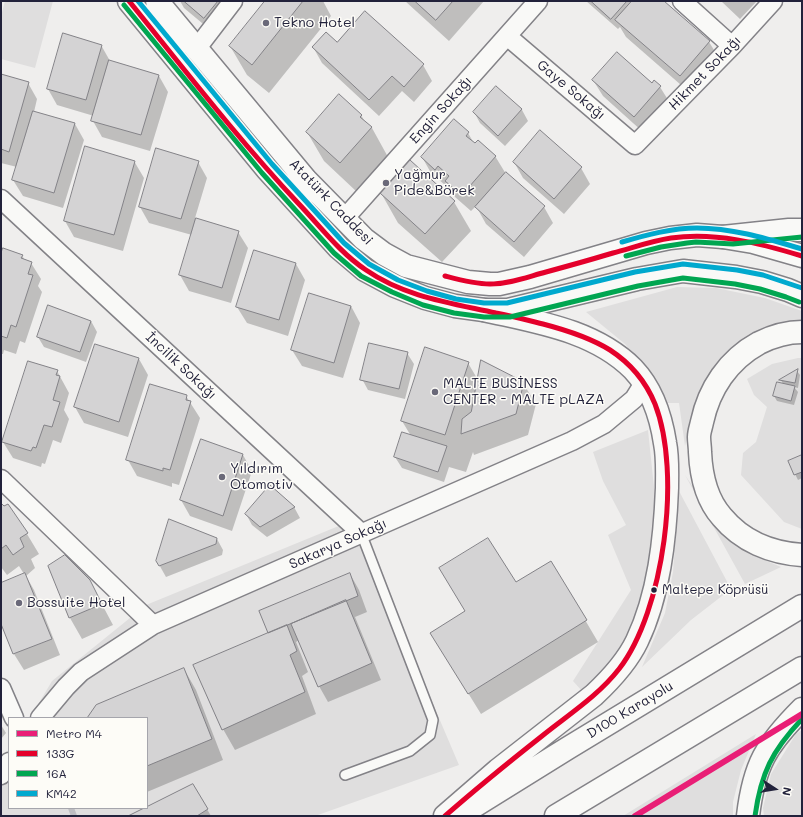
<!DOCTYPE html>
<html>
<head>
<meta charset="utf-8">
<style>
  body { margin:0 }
  #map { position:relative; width:803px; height:817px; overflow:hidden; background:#efeeed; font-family:Mali,sans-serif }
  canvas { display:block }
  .frame { position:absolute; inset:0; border:2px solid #22223b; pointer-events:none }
  .legend { position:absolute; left:8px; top:717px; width:140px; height:92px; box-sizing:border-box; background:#fdfcf7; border:1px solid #a5a5ac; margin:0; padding:5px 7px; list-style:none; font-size:12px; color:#22223b }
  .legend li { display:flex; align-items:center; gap:8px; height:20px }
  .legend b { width:20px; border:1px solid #a5a5ac }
  .north { position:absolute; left:755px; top:769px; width:40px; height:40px; -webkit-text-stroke:3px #fdfcf7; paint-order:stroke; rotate:102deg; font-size:11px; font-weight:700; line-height:16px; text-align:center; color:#22223b }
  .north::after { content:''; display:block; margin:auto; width:14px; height:18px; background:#22223b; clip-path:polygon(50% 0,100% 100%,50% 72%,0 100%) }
</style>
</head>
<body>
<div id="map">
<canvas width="803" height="817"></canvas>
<div class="frame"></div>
<ul class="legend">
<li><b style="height:5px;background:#e91e76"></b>Metro M4</li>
<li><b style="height:5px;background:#e4002b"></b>133G</li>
<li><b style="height:5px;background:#00a651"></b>16A</li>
<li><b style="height:5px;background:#00a9ce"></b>KM42</li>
</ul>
<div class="north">N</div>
</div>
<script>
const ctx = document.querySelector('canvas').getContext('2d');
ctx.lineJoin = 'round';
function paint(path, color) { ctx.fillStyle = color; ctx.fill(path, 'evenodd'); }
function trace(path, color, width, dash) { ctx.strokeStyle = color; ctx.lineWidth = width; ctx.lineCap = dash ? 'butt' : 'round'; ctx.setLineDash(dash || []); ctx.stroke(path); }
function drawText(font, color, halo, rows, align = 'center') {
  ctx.font = font + ' Mali,sans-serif'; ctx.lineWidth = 3; ctx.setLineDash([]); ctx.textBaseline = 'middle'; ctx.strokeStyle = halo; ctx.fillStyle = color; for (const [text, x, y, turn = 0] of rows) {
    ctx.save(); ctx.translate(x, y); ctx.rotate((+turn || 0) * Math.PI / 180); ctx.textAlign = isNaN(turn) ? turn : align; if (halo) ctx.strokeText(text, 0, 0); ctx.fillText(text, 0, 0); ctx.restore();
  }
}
paint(new Path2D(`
  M 5,1 L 53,1 L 35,68 L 1,59 L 1,16 Z
  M 677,287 L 716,288 L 765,298 L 802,311 L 802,325 L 758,336 L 693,413 L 685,446 L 679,403 L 667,403 L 650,373 L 625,344 L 586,312 Z
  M 798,358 L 802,358 L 802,529 L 784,522 L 741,475 L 743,453 L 756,442 L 767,407 L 754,395 L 747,379 L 772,364 Z
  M 648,430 L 657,516 L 646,602 L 622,652 L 582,691 L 573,681 L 631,590 L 608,535 L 626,525 L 603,481 L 593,452 Z
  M 685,475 L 714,518 L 732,539 L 755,556 L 781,567 L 745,584 Z
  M 679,491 L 731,589 L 691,620 L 642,667 L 665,613 L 673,572 Z
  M 346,523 L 364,542 L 459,765 L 315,816 L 1,816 L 1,764 L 9,752 L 9,808 L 147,808 L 147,718 L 30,718 L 52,681 L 146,605 Z
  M 802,730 L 802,816 L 764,816 L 763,808 L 771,774 L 796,734 Z
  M 756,734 L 741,770 L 733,802 L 733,816 L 623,816 Z`), '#dfdede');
paint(new Path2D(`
  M 180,1 L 240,1 L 214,33 L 184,8 Z
  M 266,1 L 323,1 L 331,16 L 269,93 L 247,75 L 230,46 Z
  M 405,1 L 484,1 L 449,41 Z
  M 586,1 L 662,1 L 709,42 L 719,58 L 689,92 L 626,37 L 620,27 L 618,29 Z
  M 721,1 L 757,1 L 740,19 Z
  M 337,43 L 423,65 L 432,81 L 414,102 L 402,91 L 379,116 L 322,63 L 313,47 Z
  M 101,45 L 110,61 L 159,76 L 168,92 L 150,151 L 102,137 L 93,121 L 94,116 L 57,105 L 48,89 Z
  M 1,75 L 28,83 L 37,99 L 34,112 L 75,124 L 84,140 L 63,208 L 23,196 L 13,180 L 17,167 L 1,163 Z
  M 593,80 L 652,85 L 654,82 L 660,87 L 670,103 L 643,132 L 603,96 Z
  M 496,87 L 522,110 L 528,121 L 505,146 L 480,123 L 474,112 Z
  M 361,115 L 365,122 L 372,128 L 388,157 L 357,192 L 324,161 L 307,132 Z
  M 454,120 L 468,133 L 475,145 L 495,156 L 506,174 L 544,207 L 553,223 L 524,257 L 486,224 L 476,206 L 471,211 L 455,197 L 447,183 L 445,185 L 431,173 L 422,157 Z
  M 134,161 L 144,178 L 123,251 L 74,237 L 65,221 Z
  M 198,162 L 207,178 L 195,218 L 238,232 L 248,248 L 231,303 L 189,291 L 180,275 L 192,235 L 149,223 L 140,207 Z
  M 514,162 L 581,168 L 590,184 L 564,214 L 523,178 Z
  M 381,193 L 454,202 L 471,231 L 442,262 L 398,223 Z
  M 22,255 L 25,261 L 31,263 L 41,279 L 38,286 L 42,292 L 25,343 L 20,341 L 16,354 L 4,350 L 3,354 L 1,354 L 1,256 Z
  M 296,264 L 305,280 L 288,336 L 247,323 L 237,307 Z
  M 351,306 L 360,323 L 343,378 L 302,366 L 292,350 Z
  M 91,321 L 97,332 L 86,362 L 44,347 L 38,337 Z
  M 95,345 L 139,359 L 148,375 L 128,437 L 84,423 L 75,407 Z
  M 407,353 L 414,364 L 405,399 L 368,390 L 362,379 Z
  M 468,363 L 478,380 L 523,383 L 536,404 L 528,435 L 474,455 L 473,452 L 466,472 L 449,467 L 444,482 L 402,468 L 395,457 L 411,436 L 402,421 Z
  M 57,371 L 69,393 L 64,410 L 69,419 L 61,443 L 53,440 L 45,464 L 42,463 L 41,467 L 13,458 L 3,442 Z
  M 797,371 L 800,375 L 798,388 L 794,387 L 798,392 L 794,405 L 777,401 L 774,396 L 783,384 L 781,380 Z
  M 186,396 L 200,418 L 179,485 L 172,483 L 172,487 L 137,476 L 128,460 Z
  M 202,440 L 243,455 L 252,471 L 232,531 L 190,516 L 181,500 Z
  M 802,457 L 802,478 L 798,480 L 789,462 Z
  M 1,504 L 27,534 L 39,554 L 31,559 L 35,568 L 26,576 L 34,590 L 60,655 L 24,670 L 14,654 L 1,621 L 1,584 L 24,574 L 19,566 L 7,575 L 1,567 Z
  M 294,507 L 300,518 L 267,537 L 252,525 L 246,514 Z
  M 217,539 L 223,550 L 222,555 L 166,577 L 157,561 Z
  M 551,562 L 598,642 L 481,714 L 444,654 L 515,584 Z
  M 49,567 L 89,580 L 113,625 L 82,639 L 70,618 Z
  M 350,574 L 359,590 L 367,612 L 355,617 L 381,680 L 328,702 L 319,686 L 299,640 L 296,642 L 308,672 L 302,676 L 316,714 L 235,750 L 223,729 L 270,634 L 260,611 Z
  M 184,669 L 196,690 L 223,760 L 147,792 L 147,718 L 88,718 Z
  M 1,725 L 6,733 L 1,739 Z
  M 193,785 L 211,816 L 130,816 L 147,808 Z`), '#0003');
trace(new Path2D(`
  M 71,808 L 74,816`), '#bebec2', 6);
const building = new Path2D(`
  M 184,1 L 218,1 L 204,18 Z
  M 265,1 L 303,1 L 252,65 L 229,46 Z
  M 415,1 L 453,1 L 436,20 Z
  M 591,1 L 627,1 L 611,19 Z
  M 632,1 L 664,1 L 710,41 L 680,76 L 615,20 Z
  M 365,11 L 424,64 L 404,87 L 392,76 L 369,100 L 312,47 L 326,32 L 337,42 Z
  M 63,33 L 102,45 L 86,100 L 47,89 Z
  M 617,52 L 652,83 L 654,80 L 661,86 L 634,117 L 592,80 Z
  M 109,60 L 159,75 L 141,135 L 91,121 Z
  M 1,74 L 29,82 L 9,152 L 1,149 Z
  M 496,86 L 522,109 L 498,136 L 473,112 Z
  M 339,94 L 362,115 L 360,117 L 372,127 L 340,163 L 306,132 Z
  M 33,111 L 75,123 L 54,193 L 12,180 Z
  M 454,119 L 469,132 L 466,136 L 475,143 L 478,140 L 496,156 L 462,195 L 445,181 L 449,176 L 438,166 L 435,170 L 421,157 Z
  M 540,130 L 582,167 L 554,199 L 513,162 Z
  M 85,146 L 135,161 L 114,235 L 64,221 Z
  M 156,148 L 199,161 L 181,219 L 139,207 Z
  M 410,160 L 455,201 L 425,234 L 380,193 Z
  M 506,172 L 545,206 L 514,242 L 475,207 Z
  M 196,218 L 239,231 L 222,288 L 179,275 Z
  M 3,248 L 23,255 L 21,258 L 32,262 L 28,274 L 33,275 L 16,327 L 11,325 L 7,338 L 1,336 L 1,253 Z
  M 254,250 L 296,263 L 279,320 L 236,307 Z
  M 309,293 L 351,306 L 334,363 L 291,350 Z
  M 48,305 L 91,321 L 80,352 L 37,337 Z
  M 369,343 L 408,352 L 399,389 L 360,380 Z
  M 95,344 L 139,358 L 119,422 L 74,407 Z
  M 425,347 L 469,362 L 445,435 L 401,421 Z
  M 481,360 L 524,382 L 516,414 L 461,434 L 462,419 L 471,412 Z
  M 28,361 L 58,370 L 56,375 L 60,376 L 53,400 L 60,402 L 52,427 L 44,425 L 36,448 L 33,447 L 31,451 L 2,442 Z
  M 798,369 L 795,383 L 779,380 Z
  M 777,382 L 795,386 L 791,401 L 773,396 Z
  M 150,384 L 187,395 L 186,400 L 191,401 L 170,470 L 163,468 L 163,471 L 126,460 Z
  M 402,432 L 447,446 L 438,472 L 394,457 Z
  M 201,439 L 243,454 L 223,516 L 180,500 Z
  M 802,455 L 802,472 L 794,475 L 788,461 Z
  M 270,485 L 295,507 L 260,527 L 245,514 Z
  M 1,503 L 4,506 L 8,504 L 28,533 L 20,538 L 24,547 L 13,555 L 6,545 L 1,549 Z
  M 169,519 L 217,538 L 216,544 L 159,566 L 156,561 Z
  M 488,538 L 516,582 L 551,561 L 587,620 L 468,694 L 430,633 L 465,611 L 439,568 Z
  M 65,555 L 90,580 L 102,604 L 69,618 L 48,566 Z
  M 25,573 L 52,639 L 13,654 L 1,624 L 1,583 Z
  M 350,573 L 358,596 L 268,633 L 259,611 Z
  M 346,600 L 372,663 L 318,687 L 291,624 Z
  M 287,625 L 297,651 L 290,655 L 305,692 L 222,730 L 193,665 Z
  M 184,668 L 212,739 L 147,766 L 147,718 L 87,718 L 96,705 Z
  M 193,784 L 208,809 L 197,816 L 128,816 L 144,808 L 147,808 L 147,807 Z`);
paint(building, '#d4d3d4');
trace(building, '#838287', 1);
const service = new Path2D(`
  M 345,775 L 410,751 L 430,735 L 433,720 L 361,533`);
const minor = new Path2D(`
  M 682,1 L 732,46
  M 507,36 L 635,145 L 732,46 L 773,1
  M 197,48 L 233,1
  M 1,199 L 361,533
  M 344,219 L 538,1
  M 1,479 L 153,625
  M 1,688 L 14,718
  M 40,718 L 66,687 L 81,672 L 153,625 L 572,441 L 604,424 L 634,399 L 644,383
  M 1,775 L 9,762`);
const primary = new Path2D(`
  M 129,1 L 267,169 L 339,248 L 365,270 L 395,286 L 425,298 L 455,306 L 484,310 L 508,310 L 637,279 L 683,271 L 736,277 L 762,282 L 788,290 L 802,296
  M 157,1 L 306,180 L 364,239 L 384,254 L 406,266 L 468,282 L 490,284 L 499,284 L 530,277 L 646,243 L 670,238 L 697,235 L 723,237 L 753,242 L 802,256`);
const trunk = new Path2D(`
  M 723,237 L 789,230 L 802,230
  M 802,332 C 786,332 773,336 759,343 C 728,360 709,389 702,422 C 701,427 699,432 699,437 C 699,442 700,447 700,452 C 701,475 706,499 722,517 C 742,541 771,553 802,555
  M 468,810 L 568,748 L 802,606
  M 445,816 L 498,770 L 594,695 C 610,680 627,662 637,641 C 659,595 665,539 667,488 C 667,473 668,458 665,443 C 661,417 652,389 633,369 C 594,330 536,322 484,310
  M 556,816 L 802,668
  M 748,816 C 754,765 766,745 802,709`);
trace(service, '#838287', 12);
trace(minor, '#838287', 21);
trace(primary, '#838287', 25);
trace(trunk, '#838287', 25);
trace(service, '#f9f9f7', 9);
trace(minor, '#f9f9f7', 18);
trace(primary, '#f9f9f7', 22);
trace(trunk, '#f9f9f7', 22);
trace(new Path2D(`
  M 129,1 C 184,69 238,139 298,203 C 320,226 340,253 366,270 C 405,297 451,303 496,313 C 512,316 527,320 543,324 C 566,330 589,337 610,350 C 630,363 646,382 655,404 C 682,473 664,611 619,669 C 598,696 568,715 542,736 C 509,762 477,788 445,816
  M 445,276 C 460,280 474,284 490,284 C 509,284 527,277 546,272 C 568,266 590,260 613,253 C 632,248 651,241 671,238 C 716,232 759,243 802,256`), '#e4002b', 5);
trace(new Path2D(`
  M 124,5 L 262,173 L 334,253 L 361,276 L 392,292 L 423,305 L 454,313 L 484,317 L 510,317 L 638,286 L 683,278 L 735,284 L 760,289 L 786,297 L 799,302
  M 626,256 L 661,247 L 687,243 L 696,242 L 733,244 L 802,237
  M 755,816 C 761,773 772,751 802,719`), '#00a651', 5);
trace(new Path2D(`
  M 138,1 L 272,164 L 344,243 L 369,264 L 398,280 L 427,291 L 456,299 L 484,303 L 507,303 L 635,272 L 683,264 L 737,270 L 763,275 L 802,288
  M 622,242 C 646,235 672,228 697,228 C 733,228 768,239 802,249`), '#00a9ce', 5);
trace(new Path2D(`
  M 635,816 L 802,714`), '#e91e76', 6);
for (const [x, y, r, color] of [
  [266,23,4,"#6a6979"],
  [386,183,4,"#6a6979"],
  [435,392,4,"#6a6979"],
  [222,477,4,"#6a6979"],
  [654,590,3.5,"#22223b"],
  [19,603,4,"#6a6979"]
]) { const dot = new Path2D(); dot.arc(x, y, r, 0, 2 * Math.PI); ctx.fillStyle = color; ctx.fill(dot); trace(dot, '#fdfcf7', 1.5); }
drawText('13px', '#22223b', '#fdfcf7', [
  ["Maltepe Köprüsü",662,590]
], 'left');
drawText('14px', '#22223b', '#fdfcf7', [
  ["Tekno Hotel",274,23],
  ["Yağmur",394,175],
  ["Pide&Börek",394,191],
  ["MALTE BUSİNESS",443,384],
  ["CENTER - MALTE pLAZA",443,400],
  ["Yıldırım",230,469],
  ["Otomotiv",230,485],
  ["Bossuite Hotel",27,603]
], 'left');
drawText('14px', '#22223b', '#fdfcf7', [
  ["Hikmet Sokağı",705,73,-46],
  ["Gaye Sokağı",571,90,40],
  ["Engin Sokağı",441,110,-48],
  ["Atatürk Caddesi",331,202,46],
  ["İncilik Sokağı",181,366,43],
  ["Sakarya Sokağı",338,544,-24],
  ["D100 Karayolu",630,710,-31]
]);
</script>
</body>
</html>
